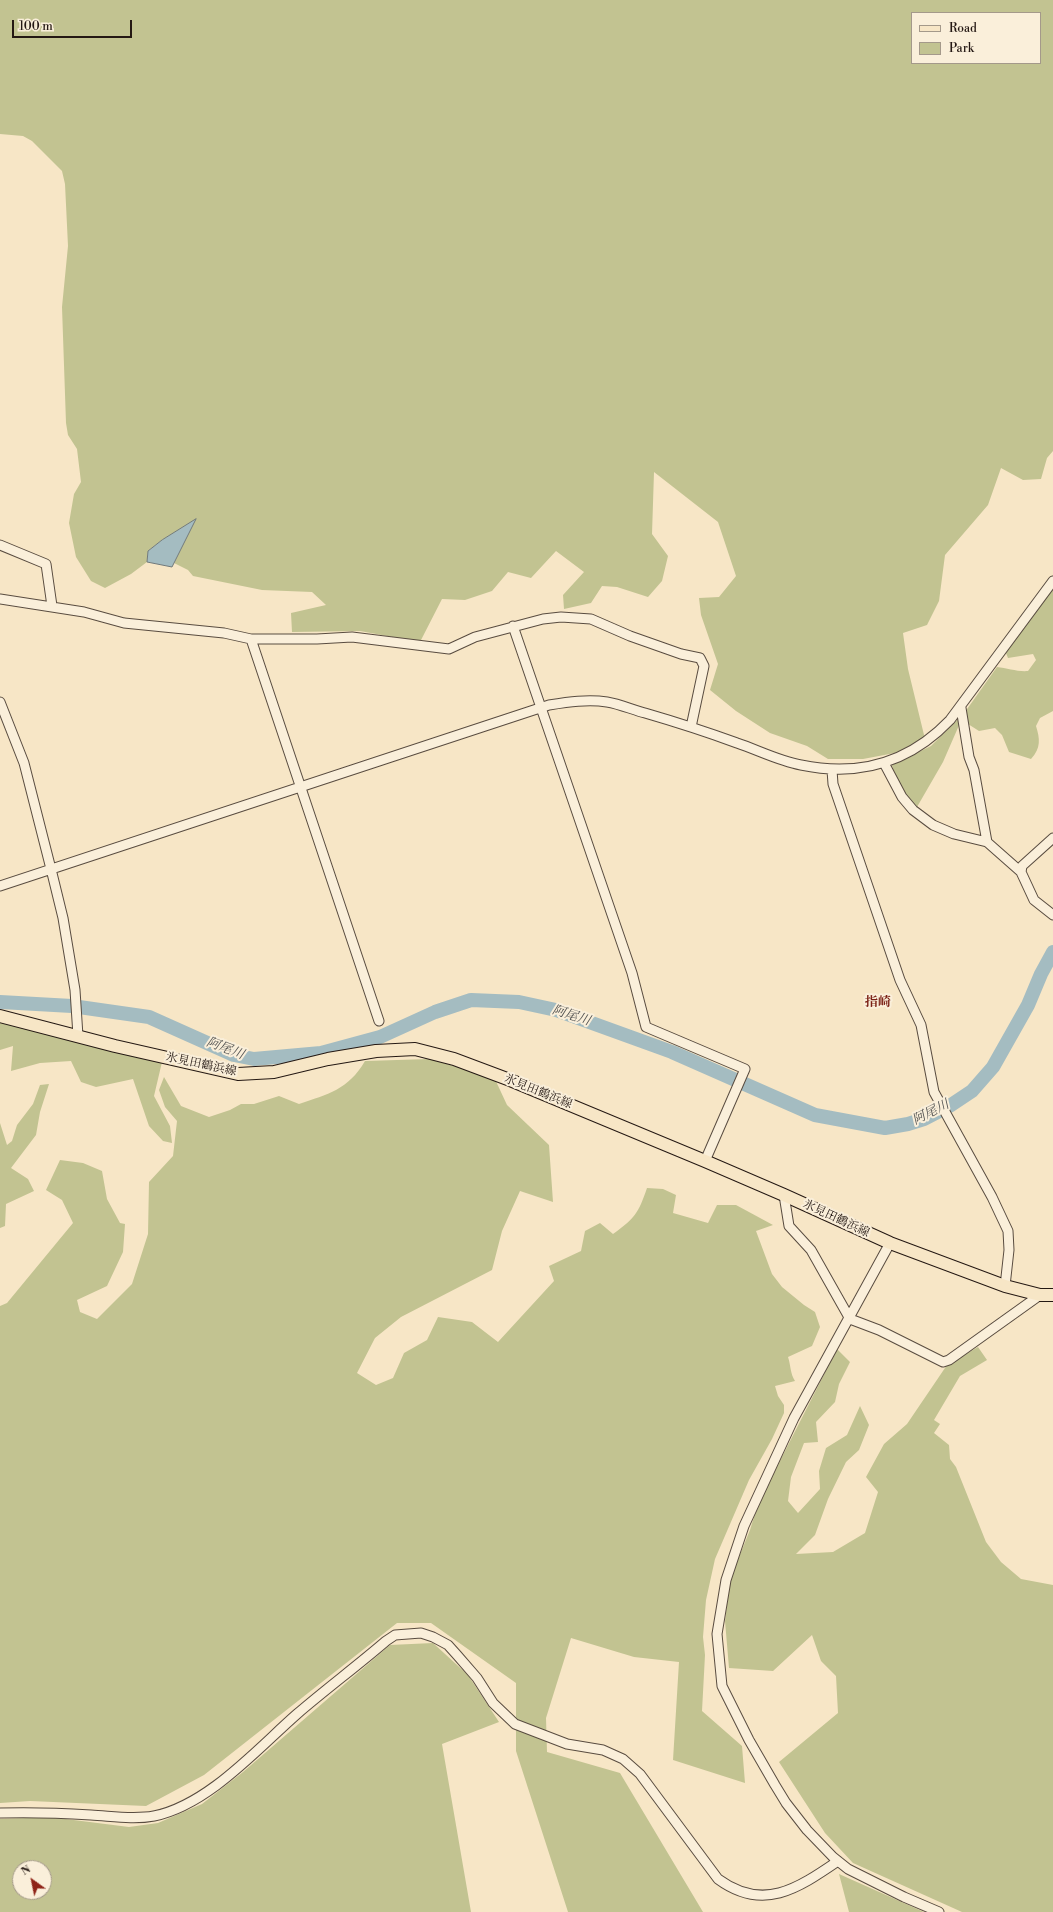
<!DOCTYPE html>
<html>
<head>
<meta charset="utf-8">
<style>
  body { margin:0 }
  #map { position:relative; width:1053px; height:1912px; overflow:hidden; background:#f7e6c6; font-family:"Libre Bodoni",serif }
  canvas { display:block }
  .legend { position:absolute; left:911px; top:12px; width:130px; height:52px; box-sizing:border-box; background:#faefda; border:1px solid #a4998a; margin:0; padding:5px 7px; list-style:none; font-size:12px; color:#241813 }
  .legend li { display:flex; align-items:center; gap:8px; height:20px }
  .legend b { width:20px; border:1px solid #a4998a }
  .north { position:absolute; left:12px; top:1860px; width:40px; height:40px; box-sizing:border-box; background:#faefda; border:1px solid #a4998a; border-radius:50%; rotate:327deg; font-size:11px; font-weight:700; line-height:16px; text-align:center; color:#241813 }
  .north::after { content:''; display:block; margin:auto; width:14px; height:18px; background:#8f2418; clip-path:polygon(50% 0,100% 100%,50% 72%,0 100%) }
  .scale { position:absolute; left:12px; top:20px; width:120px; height:18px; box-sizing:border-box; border:2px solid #241813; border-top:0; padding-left:5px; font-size:12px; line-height:14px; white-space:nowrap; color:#241813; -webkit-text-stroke:3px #faefda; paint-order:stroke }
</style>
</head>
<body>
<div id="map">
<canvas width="1053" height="1912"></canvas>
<ul class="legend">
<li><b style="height:5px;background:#f7e6c6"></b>Road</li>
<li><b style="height:11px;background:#c2c391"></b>Park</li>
</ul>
<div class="north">N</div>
<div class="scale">100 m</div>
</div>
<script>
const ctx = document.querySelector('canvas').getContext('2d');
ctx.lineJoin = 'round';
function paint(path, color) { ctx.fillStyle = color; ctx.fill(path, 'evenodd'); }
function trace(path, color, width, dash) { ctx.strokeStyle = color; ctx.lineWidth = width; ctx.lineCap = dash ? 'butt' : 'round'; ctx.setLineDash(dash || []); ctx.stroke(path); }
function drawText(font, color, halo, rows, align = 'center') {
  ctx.font = font + ' "Libre Bodoni","Noto Serif JP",serif'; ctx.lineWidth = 4; ctx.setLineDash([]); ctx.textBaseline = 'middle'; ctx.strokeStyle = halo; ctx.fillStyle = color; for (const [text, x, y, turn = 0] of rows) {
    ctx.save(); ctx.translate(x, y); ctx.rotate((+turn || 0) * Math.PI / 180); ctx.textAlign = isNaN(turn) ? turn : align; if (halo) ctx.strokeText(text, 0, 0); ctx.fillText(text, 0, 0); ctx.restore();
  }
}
paint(new Path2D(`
  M 0,0 L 1053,0 L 1053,451 L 1047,458 L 1041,479 L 1023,480 L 1001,468 L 988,505 L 945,555 L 939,601 L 927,625 L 903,633 L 908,669 L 925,739 L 900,752 L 863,759 L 828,759 L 807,746 L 770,733 L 736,711 L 710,690 L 718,664 L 701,615 L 699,598 L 719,597 L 736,576 L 718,522 L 654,472 L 652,534 L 668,556 L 662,581 L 648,597 L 617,587 L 602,586 L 591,603 L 564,609 L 563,595 L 584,572 L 556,551 L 531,578 L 508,572 L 492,591 L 465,600 L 442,599 L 420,642 L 360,631 L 292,632 L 291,613 L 326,605 L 312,592 L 262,590 L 193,576 L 188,570 L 174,563 L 195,520 L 162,540 L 148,551 L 147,562 L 131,574 L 105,588 L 91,581 L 76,557 L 69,523 L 74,494 L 81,482 L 77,449 L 68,435 L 66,423 L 62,307 L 68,246 L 65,184 L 62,171 L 32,141 L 23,136 L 0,134 ZM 912,13 L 1040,13 L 1040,63 L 912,63 Z
  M 1053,589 L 1053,711 L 1040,718 L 1036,726 C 1040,739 1041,748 1031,759 L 1009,752 L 1002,735 L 995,728 L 979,731 L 968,724 L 965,712 L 997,667 C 1007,668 1018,672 1028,671 L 1036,660 L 1033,654 L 1008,658 L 1006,653 L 1048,592 Z
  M 959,718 L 960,723 L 943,762 L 917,807 C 905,795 894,783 892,765 L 931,746 Z
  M 0,1023 L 54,1034 L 162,1062 L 154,1096 L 170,1126 L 172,1143 L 163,1141 L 149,1126 L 133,1079 L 96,1087 L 81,1082 L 71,1061 L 40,1063 L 11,1071 L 13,1046 L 0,1050 Z
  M 429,1059 L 494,1077 L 507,1105 L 549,1145 L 553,1202 L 520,1191 L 502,1231 L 492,1270 L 401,1317 L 375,1338 L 357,1373 L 376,1385 L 393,1378 L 404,1353 L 427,1340 L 438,1317 L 472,1322 L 498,1342 L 554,1281 L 549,1266 L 581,1251 L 585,1231 L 600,1223 L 613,1234 C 635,1218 638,1214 647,1188 L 663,1189 L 676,1195 L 673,1213 L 708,1223 L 717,1205 L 736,1205 L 773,1225 L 756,1231 L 772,1274 L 782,1287 L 804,1305 L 815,1312 L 820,1327 L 812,1346 L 788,1357 C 791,1366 790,1373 795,1381 L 775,1386 L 778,1396 L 784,1405 L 784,1413 L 772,1439 L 749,1480 L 715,1559 L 706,1600 L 703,1637 L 705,1655 L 702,1711 L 742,1746 L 745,1783 L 673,1760 L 679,1662 L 634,1657 L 571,1638 L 546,1718 L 547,1752 L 620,1773 L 703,1912 L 568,1912 L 516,1751 L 516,1683 L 431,1623 L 397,1623 L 204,1775 L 146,1806 L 30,1801 L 0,1803 L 0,1306 L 7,1303 L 73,1223 L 62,1200 L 46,1190 L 60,1160 L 83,1163 L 102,1171 L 107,1199 L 120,1223 L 125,1224 L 123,1252 L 107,1286 L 77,1300 L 80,1312 L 97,1319 L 132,1284 L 148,1234 L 149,1182 L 173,1156 L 177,1121 L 165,1107 L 159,1090 L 164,1077 L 181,1106 L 209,1117 L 230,1110 L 241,1104 L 254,1104 L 279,1096 L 299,1104 C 328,1094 348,1090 365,1061 Z
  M 49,1084 L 40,1112 L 36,1135 L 11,1168 L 28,1179 L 34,1191 L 6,1204 L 5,1226 L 0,1228 L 0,1123 L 7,1145 L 12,1141 L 17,1125 L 33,1104 L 40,1085 Z
  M 978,1347 L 987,1360 L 960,1376 L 934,1420 L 940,1424 L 934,1433 L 949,1445 L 950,1459 L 956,1467 L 986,1542 L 1001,1562 L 1021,1579 L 1053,1585 L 1053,1912 L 962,1912 L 853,1863 L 825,1833 L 779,1762 L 838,1713 L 836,1676 L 821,1661 L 812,1635 L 773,1671 L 729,1668 L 725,1621 L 730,1579 L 750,1530 L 758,1504 L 837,1349 L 850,1362 L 839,1384 L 835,1402 L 816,1422 L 818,1442 L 804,1443 L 791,1477 L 788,1501 L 798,1513 L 820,1489 L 819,1471 L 826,1448 L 847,1435 L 860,1406 L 869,1425 L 859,1450 L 846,1462 L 828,1499 L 815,1535 L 796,1554 L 833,1552 L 865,1533 L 878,1492 L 866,1477 L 884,1444 L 907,1424 L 947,1365 Z
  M 433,1643 L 468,1675 L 499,1722 L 442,1744 L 471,1912 L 0,1912 L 0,1819 L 50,1817 L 129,1827 L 158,1823 L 202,1804 L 243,1772 L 390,1645 ZM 20,1868 L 44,1868 L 44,1892 L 20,1892 Z
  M 839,1874 L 924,1912 L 849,1912 Z`), '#c2c391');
const water = new Path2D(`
  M 196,519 L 172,567 L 147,562 L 148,551 L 162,540 Z`);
paint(water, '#a4bcc1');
trace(water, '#717a7b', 1);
trace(new Path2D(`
  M 0,1002 L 72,1006 L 149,1017 L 234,1055 L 254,1059 L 321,1053 L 380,1037 L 435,1012 L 471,1000 L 519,1002 L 556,1010 L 672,1052 L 815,1115 L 885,1128 L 908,1124 L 924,1119 L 951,1105 L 972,1091 L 993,1067 L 1028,1005 L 1041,974 L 1053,952`), '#a4bcc1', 14);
const minor = new Path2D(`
  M 0,545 L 46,564 L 52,606
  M 0,599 L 84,612 L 124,623 L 224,633 L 251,639 L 317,639 L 352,637 L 449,649 L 475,637 L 543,619 L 561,617 L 591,619 L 630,636 L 681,654 L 700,658 L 704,666 L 691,727
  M 513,626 L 632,973 L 646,1027 L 745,1069 L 705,1161
  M 251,639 L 379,1021
  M 0,702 L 24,763 L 51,869 L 63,918 L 75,990 L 78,1036
  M 961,708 L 969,757 L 974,770 L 987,842
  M 884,763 L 902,797 L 913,810 L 933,825 L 954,834 L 987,842 L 1021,872 L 1034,900 L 1053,915
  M 832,770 L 833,784 L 900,980 L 921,1025 L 934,1092 L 992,1197 L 1008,1231 L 1009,1250 L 1005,1286
  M 1021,872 L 1022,866 L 1053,838
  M 0,886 L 549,705 C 568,702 588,699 607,702 C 620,704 633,710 645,713 C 676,722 707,732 737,743 C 758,750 779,761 801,765 C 859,777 909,763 950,720 L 1053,581
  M 784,1195 L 789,1226 L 811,1250 L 850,1319 L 879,1330 L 943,1362 L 949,1360 L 1040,1295
  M 890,1243 L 794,1418 L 744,1526 L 726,1580 L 717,1634 L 722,1686 L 749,1740 L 775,1785 L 786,1803 L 807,1830 L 833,1857 L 848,1869 L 904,1897 L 939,1912
  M 0,1813 C 30,1812 60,1813 91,1815 C 111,1816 133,1820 154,1816 C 208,1805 257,1749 297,1714 C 326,1689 357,1666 386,1641 L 395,1635 L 421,1633 L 433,1637 L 448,1645 L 457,1655 L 477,1678 L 493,1703 L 515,1724 L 567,1744 L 603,1750 L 623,1759 L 640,1774 L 718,1879 C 763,1912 797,1889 838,1861`);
const major = new Path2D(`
  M 0,1016 L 115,1046 L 238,1074 L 274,1072 L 328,1059 L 376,1051 L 415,1049 L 454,1059 L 510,1080 L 705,1161 L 784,1195 L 890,1243 L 1005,1286 L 1040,1295 L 1053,1295`);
trace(minor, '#594c40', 11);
trace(major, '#241813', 14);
trace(minor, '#faefda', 9);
trace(major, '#f7e6c6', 12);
drawText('12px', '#241813', '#faefda', [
  ["氷見田鶴浜線",201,1065,12],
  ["氷見田鶴浜線",538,1092,22],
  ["氷見田鶴浜線",836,1219,25]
]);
drawText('bold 13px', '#7a1f14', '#faefda', [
  ["指崎",878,1003]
]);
drawText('italic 13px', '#515150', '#faefda', [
  ["阿尾川",571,1016,18],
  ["阿尾川",225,1049,21],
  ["阿尾川",931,1113,-27]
]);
</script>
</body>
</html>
